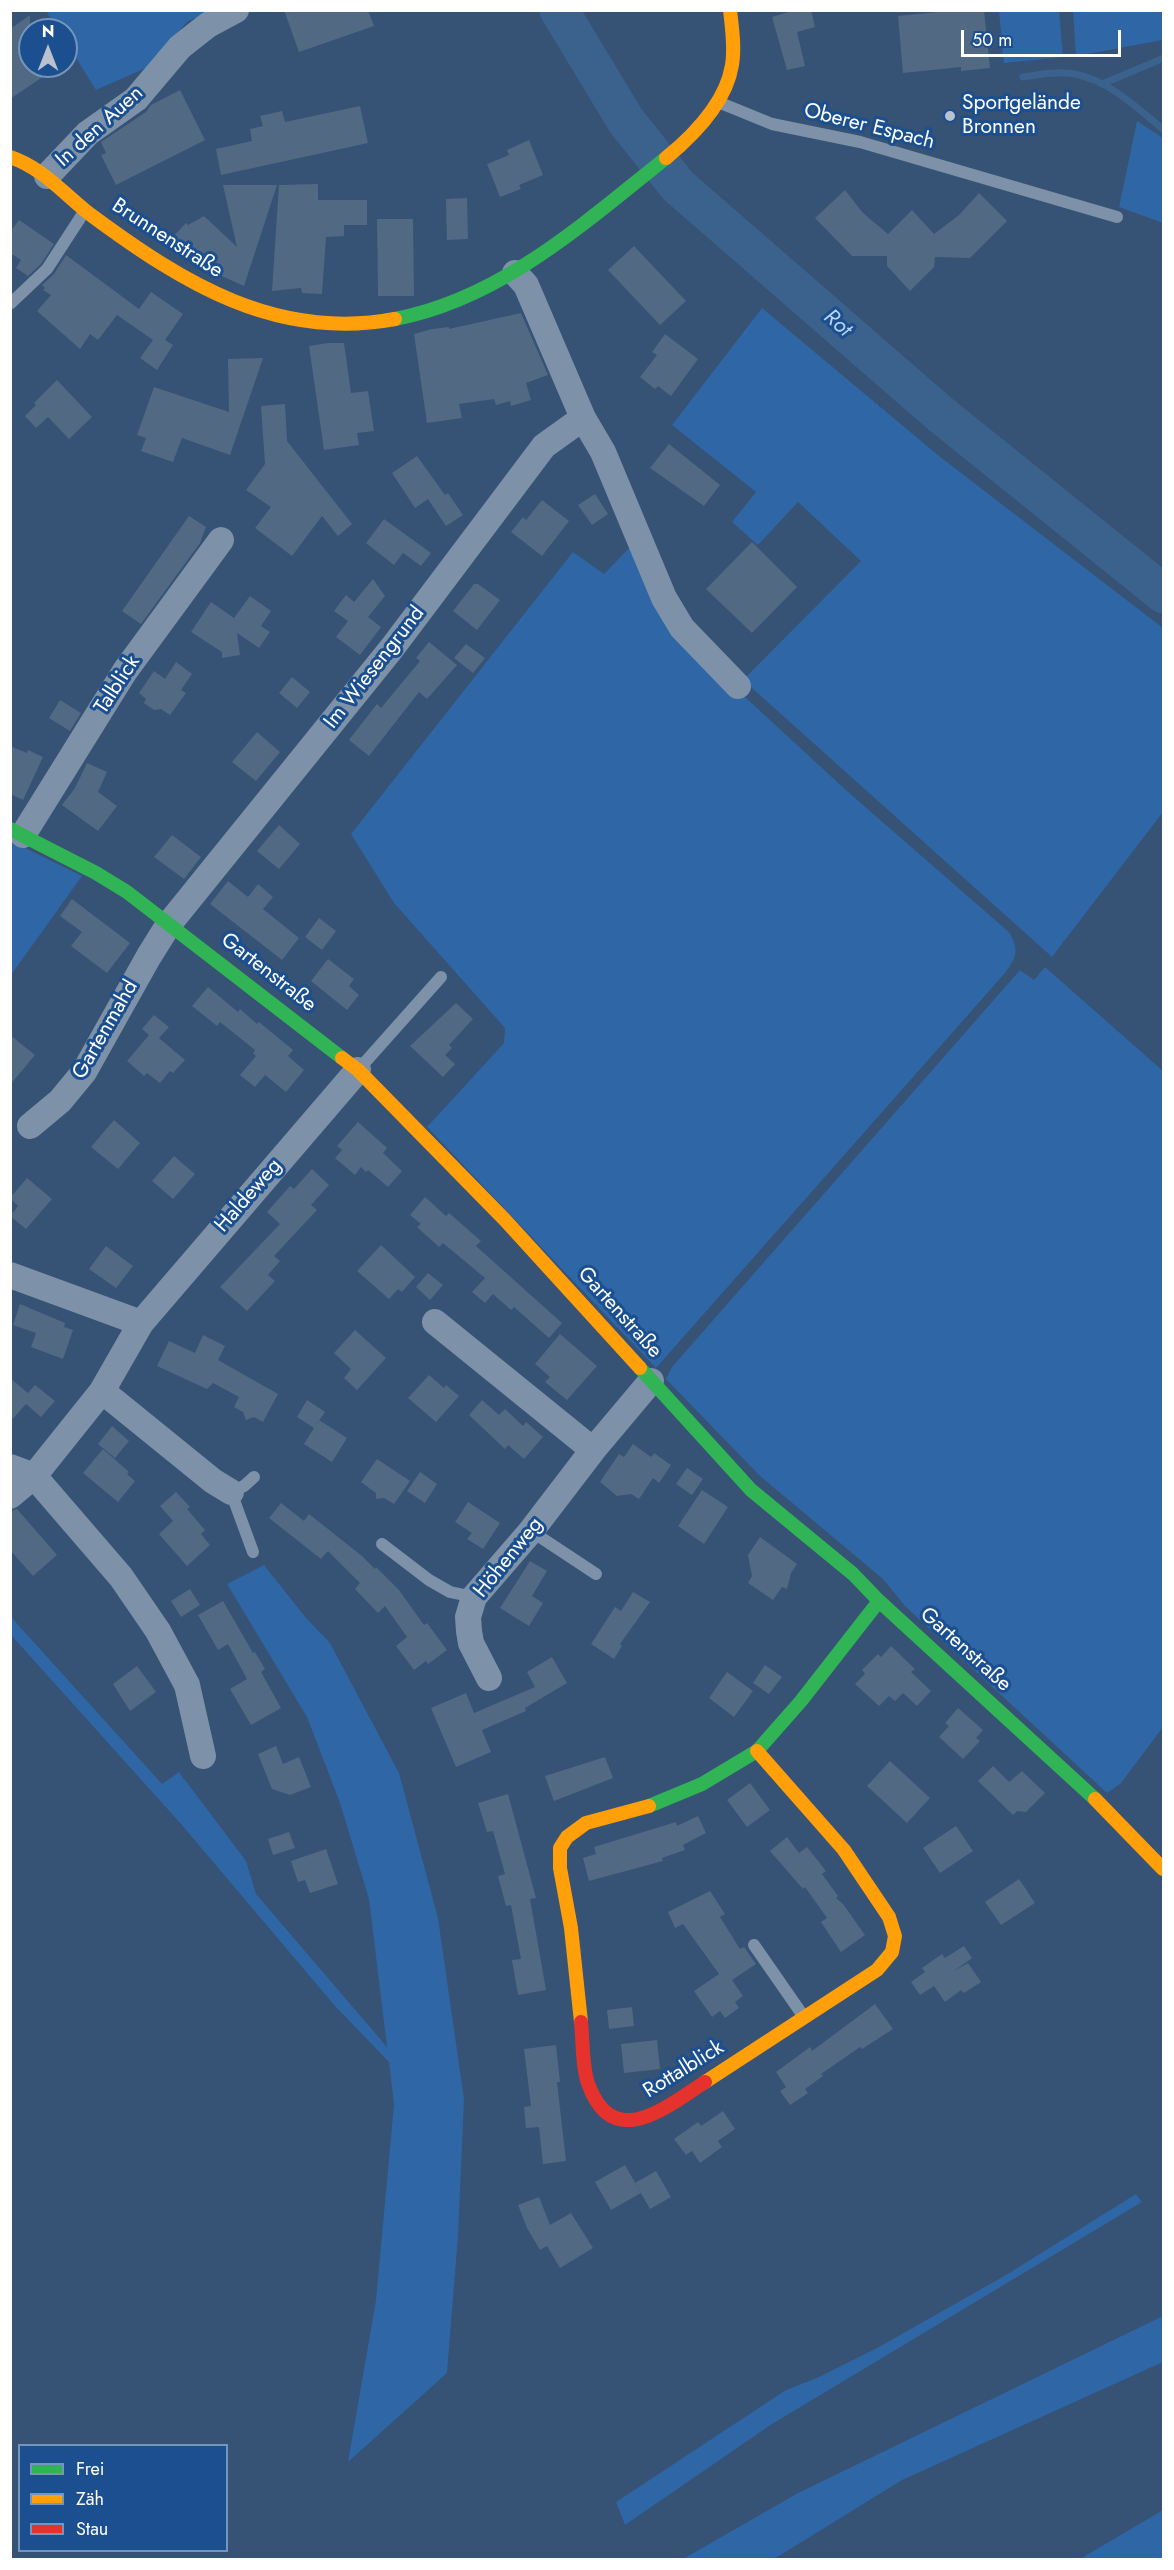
<!DOCTYPE html>
<html>
<head>
<meta charset="utf-8">
<style>
  body { margin:0 }
  #map { position:relative; width:1174px; height:2570px; overflow:hidden; background:#365274; font-family:Jost,sans-serif }
  canvas { display:block }
  .frame { position:absolute; inset:0; border:12px solid #fff; pointer-events:none }
  .legend { position:absolute; left:18px; top:2444px; width:210px; height:108px; box-sizing:border-box; background:#1b4f8f; border:2px solid #7695bc; margin:0; padding:8px 10px; list-style:none; font-size:18px; color:#fff }
  .legend li { display:flex; align-items:center; gap:12px; height:30px }
  .legend b { width:30px; border:2px solid #7695bc }
  .north { position:absolute; left:18px; top:18px; width:60px; height:60px; box-sizing:border-box; background:#1b4f8f; border:2px solid #7695bc; border-radius:50%; rotate:0deg; font-size:16px; font-weight:700; line-height:24px; text-align:center; color:#fff }
  .north::after { content:''; display:block; margin:auto; width:21px; height:27px; background:#b9c2ce; clip-path:polygon(50% 0,100% 100%,50% 72%,0 100%) }
  .scale { position:absolute; left:961px; top:30px; width:160px; height:27px; box-sizing:border-box; border:3px solid #fff; border-top:0; padding-left:8px; font-size:18px; line-height:21px; white-space:nowrap; color:#fff; -webkit-text-stroke:4px #1b4f8f; paint-order:stroke }
</style>
</head>
<body>
<div id="map">
<canvas width="1174" height="2570"></canvas>
<div class="frame"></div>
<ul class="legend">
<li><b style="height:8px;background:#30b455"></b>Frei</li>
<li><b style="height:8px;background:#ff9f0a"></b>Zäh</li>
<li><b style="height:8px;background:#e5322d"></b>Stau</li>
</ul>
<div class="north">N</div>
<div class="scale">50 m</div>
</div>
<script>
const ctx = document.querySelector('canvas').getContext('2d');
ctx.lineJoin = 'round';
function paint(path, color) { ctx.fillStyle = color; ctx.fill(path, 'evenodd'); }
function trace(path, color, width, dash) { ctx.strokeStyle = color; ctx.lineWidth = width; ctx.lineCap = dash ? 'butt' : 'round'; ctx.setLineDash(dash || []); ctx.stroke(path); }
function drawText(font, color, halo, rows, align = 'center') {
  ctx.font = font + ' Jost,sans-serif'; ctx.lineWidth = 6; ctx.setLineDash([]); ctx.textBaseline = 'middle'; ctx.strokeStyle = halo; ctx.fillStyle = color; for (const [text, x, y, turn = 0] of rows) {
    ctx.save(); ctx.translate(x, y); ctx.rotate((+turn || 0) * Math.PI / 180); ctx.textAlign = isNaN(turn) ? turn : align; if (halo) ctx.strokeText(text, 0, 0); ctx.fillText(text, 0, 0); ctx.restore();
  }
}
paint(new Path2D(`
  M 46,11 L 212,11 L 188,21 L 146,68 L 96,90 L 66,42 L 66,30 L 58,30 Z
  M 999,11 L 1059,11 L 1063,57 L 1004,63 Z
  M 1073,11 L 1163,11 L 1163,40 L 1076,56 Z
  M 1137,121 L 1163,138 L 1163,223 L 1119,207 Z
  M 762,308 L 939,456 L 1163,628 L 1163,812 L 1052,957 L 743,680 L 861,561 L 798,502 L 758,545 L 732,522 L 756,492 L 672,425 Z
  M 633,544 L 732,685 L 847,791 L 1010,933 C 1019,952 1017,956 1005,973 L 656,1368 L 427,1127 L 504,1043 L 505,1028 L 394,903 L 351,834 L 573,552 L 604,574 Z
  M 11,841 L 82,876 L 11,975 Z
  M 1045,967 L 1163,1071 L 1163,1727 L 1121,1783 L 1107,1793 L 905,1606 L 883,1579 L 760,1476 L 666,1379 L 672,1367 L 1020,970 L 1034,980 Z
  M 264,1565 L 306,1618 L 330,1643 L 399,1773 L 438,1918 L 464,2099 L 458,2236 L 447,2373 L 348,2462 L 376,2300 L 394,2104 L 389,2062 L 335,2006 L 181,1824 L 11,1635 L 11,1617 L 162,1784 L 179,1772 L 246,1861 L 256,1894 L 387,2047 L 369,1899 L 340,1803 L 307,1717 L 227,1584 Z
  M 1136,2194 L 1142,2202 L 772,2424 L 625,2525 L 616,2502 L 786,2390 L 819,2377 L 877,2348 L 1006,2275 Z
  M 1163,2316 L 1163,2362 L 902,2480 L 774,2559 L 683,2559 L 798,2493 Z
  M 1163,2510 L 1163,2559 L 1080,2559 Z`), '#2f66a5');
trace(new Path2D(`
  M 1023,77 C 1033,76 1044,73 1055,73 C 1099,70 1132,104 1164,130
  M 1102,84 L 1164,58`), '#3b618d', 7);
trace(new Path2D(`
  M 559,10 L 626,121 L 678,186 L 939,413 L 1164,594`), '#3b618d', 39);
paint(new Path2D(`
  M 284,10 L 368,10 L 374,26 L 299,52 Z
  M 795,10 L 811,10 L 815,27 L 797,32 L 805,66 L 787,70 L 772,17 Z
  M 958,10 L 984,10 L 990,68 L 961,71 L 961,67 L 903,73 L 898,16 Z
  M 30,15 L 30,66 L 59,66 L 10,99 L 10,29 Z
  M 180,90 L 205,140 L 116,185 L 101,155 L 106,153 L 101,142 L 146,112 L 151,105 Z
  M 360,106 L 368,143 L 221,175 L 216,149 L 252,141 L 250,129 L 263,126 L 260,116 L 282,111 L 285,122 Z
  M 529,140 L 543,175 L 519,185 L 521,189 L 500,197 L 487,164 L 509,155 L 507,150 Z
  M 318,184 L 318,200 L 367,200 L 367,225 L 344,225 L 344,236 L 326,237 L 322,294 L 302,293 L 301,288 L 272,291 L 279,185 Z
  M 223,185 L 277,185 L 244,286 L 215,273 L 167,243 L 186,223 L 188,225 L 204,216 L 237,247 Z
  M 845,190 L 863,213 L 888,234 L 912,210 L 934,234 L 959,215 L 979,193 L 1007,221 L 970,258 L 935,257 L 934,267 L 910,291 L 887,266 L 887,256 L 852,256 L 815,218 Z
  M 467,198 L 468,239 L 447,240 L 446,199 Z
  M 377,219 L 413,219 L 414,296 L 378,296 Z
  M 19,220 L 54,244 L 41,264 L 28,276 L 16,268 L 21,260 L 10,253 L 10,232 Z
  M 634,246 L 686,301 L 660,325 L 608,270 Z
  M 66,255 L 139,309 L 151,292 L 183,314 L 165,340 L 173,345 L 157,370 L 140,358 L 153,340 L 117,315 L 98,340 L 90,334 L 80,349 L 37,311 L 51,295 L 43,290 L 45,288 L 42,285 L 54,274 Z
  M 521,313 L 548,375 L 526,383 L 531,400 L 511,406 L 510,401 L 496,405 L 494,399 L 459,404 L 462,418 L 427,423 L 414,334 L 432,329 L 449,327 L 449,329 Z
  M 665,334 L 698,359 L 671,396 L 658,386 L 655,389 L 640,377 L 657,355 L 652,352 Z
  M 328,343 L 344,343 L 351,393 L 368,391 L 374,431 L 357,433 L 359,445 L 324,450 L 309,346 Z
  M 263,358 L 230,455 L 182,438 L 173,462 L 141,451 L 146,438 L 137,435 L 154,387 L 229,412 L 228,359 Z
  M 57,380 L 92,417 L 69,439 L 48,417 L 36,428 L 25,416 L 36,405 L 34,403 Z
  M 285,404 L 287,441 L 352,524 L 338,536 L 322,516 L 292,556 L 255,528 L 271,507 L 246,490 L 265,464 L 261,406 Z
  M 669,444 L 720,485 L 704,506 L 650,468 Z
  M 417,456 L 445,495 L 448,493 L 463,515 L 446,526 L 428,499 L 415,508 L 392,473 Z
  M 595,494 L 608,514 L 592,525 L 578,505 Z
  M 542,500 L 569,521 L 542,556 L 511,532 L 523,517 L 526,520 Z
  M 189,516 L 206,527 L 200,543 L 141,624 L 122,611 Z
  M 384,519 L 431,553 L 421,566 L 403,553 L 394,565 L 366,543 Z
  M 752,542 L 797,587 L 752,633 L 706,589 Z
  M 373,579 L 385,596 L 368,617 L 381,627 L 360,655 L 336,637 L 348,621 L 334,611 L 346,595 L 354,602 Z
  M 474,584 L 478,584 L 500,600 L 477,630 L 453,611 Z
  M 250,596 L 271,611 L 261,626 L 270,632 L 259,648 L 237,633 L 240,655 L 222,658 L 222,652 L 191,632 L 211,602 L 234,618 Z
  M 429,642 L 457,665 L 427,699 L 419,692 L 369,756 L 349,740 L 377,704 L 381,708 L 420,661 L 416,658 Z
  M 466,644 L 485,658 L 473,673 L 454,658 Z
  M 176,662 L 192,674 L 181,690 L 186,693 L 170,715 L 161,709 L 154,710 L 144,703 L 146,699 L 139,693 L 154,671 L 165,679 Z
  M 292,677 L 310,692 L 297,708 L 279,693 Z
  M 60,700 L 81,713 L 70,731 L 49,718 Z
  M 257,732 L 280,752 L 256,781 L 232,762 Z
  M 10,746 L 27,753 L 28,750 L 43,757 L 23,800 L 10,794 Z
  M 87,763 L 107,772 L 98,792 L 117,806 L 98,831 L 62,805 L 75,788 Z
  M 279,825 L 300,844 L 279,869 L 257,851 Z
  M 172,835 L 201,857 L 184,879 L 154,857 Z
  M 228,881 L 248,897 L 258,884 L 273,897 L 263,909 L 299,938 L 282,960 L 210,904 Z
  M 72,899 L 130,943 L 107,973 L 71,946 L 82,932 L 60,916 Z
  M 319,918 L 336,931 L 322,950 L 305,937 Z
  M 328,959 L 354,979 L 349,986 L 359,995 L 347,1010 L 311,981 Z
  M 208,987 L 238,1012 L 240,1009 L 257,1024 L 259,1022 L 293,1050 L 288,1056 L 304,1070 L 286,1092 L 265,1075 L 255,1087 L 240,1075 L 256,1056 L 253,1053 L 255,1050 L 220,1022 L 217,1026 L 192,1006 Z
  M 456,1003 L 473,1019 L 449,1045 L 452,1048 L 445,1055 L 455,1064 L 443,1077 L 410,1046 Z
  M 154,1015 L 169,1027 L 159,1038 L 185,1060 L 173,1073 L 170,1071 L 160,1083 L 147,1073 L 144,1076 L 127,1061 L 149,1035 L 142,1029 Z
  M 10,1035 L 35,1055 L 10,1085 Z
  M 114,1120 L 140,1143 L 118,1169 L 91,1147 Z
  M 358,1122 L 387,1148 L 383,1153 L 402,1171 L 388,1187 L 368,1170 L 366,1172 L 361,1167 L 355,1175 L 335,1158 L 342,1150 L 337,1146 Z
  M 174,1156 L 195,1174 L 173,1199 L 152,1181 Z
  M 312,1169 L 329,1185 L 311,1205 L 317,1210 L 274,1256 L 280,1261 L 268,1275 L 275,1281 L 247,1311 L 220,1287 L 280,1224 L 267,1212 L 290,1186 L 294,1189 Z
  M 27,1178 L 52,1199 L 26,1229 L 10,1216 L 18,1206 L 10,1198 Z
  M 425,1197 L 446,1216 L 449,1213 L 481,1241 L 476,1246 L 562,1323 L 549,1338 L 514,1307 L 511,1310 L 493,1294 L 485,1303 L 472,1292 L 485,1278 L 443,1243 L 439,1247 L 417,1227 L 421,1224 L 410,1215 Z
  M 381,1245 L 415,1277 L 402,1292 L 398,1289 L 389,1299 L 357,1271 Z
  M 106,1246 L 133,1266 L 116,1288 L 89,1269 Z
  M 428,1273 L 443,1285 L 430,1300 L 416,1287 Z
  M 20,1304 L 65,1323 L 64,1327 L 73,1330 L 63,1359 L 31,1347 L 36,1333 L 13,1325 Z
  M 355,1330 L 386,1358 L 357,1390 L 344,1378 L 351,1369 L 334,1353 Z
  M 560,1334 L 597,1366 L 567,1400 L 545,1382 L 550,1377 L 535,1364 Z
  M 203,1335 L 225,1346 L 218,1360 L 278,1394 L 263,1422 L 254,1417 L 246,1420 L 243,1412 L 234,1407 L 239,1397 L 213,1383 L 207,1389 L 157,1366 L 169,1341 L 195,1353 Z
  M 429,1375 L 444,1388 L 446,1385 L 459,1396 L 436,1422 L 408,1398 Z
  M 10,1378 L 28,1393 L 35,1385 L 55,1401 L 41,1417 L 26,1404 L 10,1422 Z
  M 307,1400 L 325,1412 L 314,1428 L 297,1417 Z
  M 482,1400 L 499,1415 L 505,1409 L 523,1426 L 526,1422 L 543,1437 L 524,1459 L 508,1445 L 505,1449 L 469,1415 Z
  M 319,1420 L 347,1438 L 332,1462 L 304,1444 Z
  M 112,1426 L 129,1441 L 115,1458 L 98,1444 Z
  M 633,1444 L 651,1457 L 654,1453 L 671,1465 L 659,1483 L 653,1478 L 639,1499 L 631,1494 L 617,1496 L 600,1482 L 619,1454 L 624,1457 Z
  M 103,1449 L 129,1472 L 127,1474 L 135,1481 L 118,1502 L 83,1473 Z
  M 377,1459 L 410,1481 L 394,1504 L 384,1498 L 376,1499 L 376,1493 L 361,1482 Z
  M 687,1468 L 703,1479 L 692,1495 L 676,1484 Z
  M 420,1472 L 437,1484 L 425,1503 L 407,1491 Z
  M 702,1490 L 728,1507 L 704,1544 L 678,1526 Z
  M 176,1492 L 190,1507 L 187,1509 L 205,1530 L 201,1534 L 210,1545 L 187,1566 L 159,1534 L 173,1521 L 160,1506 Z
  M 468,1502 L 500,1523 L 483,1549 L 467,1539 L 472,1533 L 455,1522 Z
  M 281,1503 L 304,1521 L 309,1514 L 362,1556 L 375,1569 L 376,1567 L 399,1590 L 424,1625 L 427,1623 L 447,1650 L 428,1664 L 426,1661 L 414,1670 L 396,1646 L 407,1637 L 385,1606 L 378,1613 L 355,1589 L 360,1583 L 328,1551 L 321,1559 L 269,1518 Z
  M 17,1509 L 57,1555 L 33,1576 L 10,1550 L 10,1511 Z
  M 760,1537 L 797,1564 L 791,1573 L 787,1589 L 782,1587 L 773,1600 L 748,1583 L 752,1576 L 748,1555 Z
  M 530,1561 L 547,1571 L 532,1596 L 543,1603 L 529,1626 L 500,1608 Z
  M 190,1589 L 200,1605 L 181,1617 L 171,1601 Z
  M 633,1592 L 650,1602 L 620,1644 L 622,1646 L 614,1659 L 591,1644 L 615,1607 L 621,1611 Z
  M 223,1601 L 253,1653 L 255,1652 L 265,1669 L 261,1672 L 281,1708 L 251,1725 L 230,1689 L 247,1679 L 228,1644 L 218,1650 L 198,1615 Z
  M 891,1646 L 915,1669 L 911,1672 L 931,1691 L 917,1706 L 903,1693 L 895,1701 L 889,1696 L 879,1706 L 855,1684 L 865,1674 L 862,1670 L 878,1654 L 881,1657 Z
  M 552,1657 L 567,1683 L 525,1708 L 526,1711 L 482,1730 L 491,1752 L 456,1767 L 431,1708 L 466,1693 L 474,1713 L 535,1687 L 527,1672 Z
  M 765,1665 L 782,1677 L 769,1694 L 753,1683 Z
  M 137,1666 L 156,1692 L 130,1711 L 113,1684 Z
  M 727,1672 L 753,1691 L 734,1717 L 709,1698 Z
  M 958,1708 L 983,1730 L 976,1738 L 980,1741 L 963,1759 L 939,1737 L 949,1726 L 945,1723 Z
  M 276,1746 L 283,1764 L 299,1757 L 311,1787 L 290,1795 L 272,1789 L 258,1754 Z
  M 605,1757 L 613,1778 L 554,1801 L 545,1776 Z
  M 890,1761 L 930,1798 L 907,1823 L 867,1786 Z
  M 993,1766 L 1009,1782 L 1022,1771 L 1045,1793 L 1026,1812 L 1017,1811 L 1013,1815 L 978,1781 Z
  M 750,1783 L 770,1810 L 747,1827 L 727,1800 Z
  M 508,1794 L 536,1898 L 530,1899 L 546,1990 L 518,1995 L 512,1960 L 521,1959 L 511,1905 L 506,1906 L 498,1876 L 505,1874 L 493,1831 L 487,1832 L 478,1803 Z
  M 698,1816 L 706,1833 L 683,1845 L 685,1850 L 662,1858 L 663,1861 L 589,1881 L 583,1858 L 596,1854 L 594,1847 L 676,1822 L 677,1826 Z
  M 956,1826 L 973,1851 L 940,1873 L 923,1848 Z
  M 289,1832 L 295,1848 L 273,1855 L 268,1839 Z
  M 787,1837 L 799,1853 L 807,1847 L 826,1871 L 822,1874 L 838,1896 L 836,1898 L 843,1904 L 865,1935 L 841,1952 L 821,1922 L 827,1918 L 805,1887 L 803,1889 L 770,1851 Z
  M 326,1849 L 338,1884 L 310,1893 L 305,1880 L 298,1882 L 291,1861 Z
  M 1019,1879 L 1035,1903 L 1001,1925 L 985,1902 Z
  M 710,1891 L 725,1914 L 720,1917 L 740,1949 L 744,1947 L 756,1964 L 732,1980 L 743,1996 L 735,2002 L 739,2008 L 725,2018 L 720,2011 L 712,2017 L 694,1991 L 719,1974 L 683,1924 L 675,1928 L 668,1912 Z
  M 964,1946 L 972,1958 L 954,1971 L 968,1963 L 981,1982 L 964,1993 L 961,1990 L 945,2002 L 934,1986 L 920,1995 L 911,1982 L 925,1972 L 922,1968 L 942,1954 L 945,1958 Z
  M 875,2004 L 893,2029 L 862,2049 L 860,2047 L 821,2074 L 823,2076 L 805,2089 L 808,2093 L 790,2105 L 780,2091 L 786,2087 L 776,2072 L 810,2047 L 812,2051 Z
  M 632,2007 L 634,2026 L 609,2029 L 607,2010 Z
  M 657,2040 L 660,2069 L 624,2073 L 621,2044 Z
  M 556,2045 L 560,2082 L 557,2082 L 566,2161 L 543,2164 L 539,2127 L 526,2128 L 524,2107 L 531,2106 L 524,2049 Z
  M 723,2111 L 735,2129 L 718,2141 L 722,2147 L 700,2163 L 692,2151 L 686,2155 L 674,2139 L 698,2122 L 701,2126 Z
  M 625,2165 L 641,2193 L 611,2210 L 595,2182 Z
  M 656,2171 L 671,2197 L 650,2209 L 635,2183 Z
  M 539,2197 L 550,2225 L 571,2213 L 593,2248 L 560,2268 L 547,2246 L 540,2250 L 527,2228 L 518,2205 Z`), '#526984');
trace(new Path2D(`
  M 718,102 L 772,124 L 860,142 L 1117,217
  M 10,304 L 47,269 L 84,212
  M 359,1069 L 441,977
  M 531,1531 L 596,1574
  M 382,1544 L 429,1580 L 450,1592 L 474,1597
  M 253,1552 L 231,1492 L 244,1486 L 254,1477
  M 754,1945 L 804,2017`), '#7d92a8', 12);
trace(new Path2D(`
  M 47,176 L 88,133 L 136,99 L 180,47 L 208,25 L 236,10
  M 583,418 L 603,452 L 664,598 L 682,628 L 738,686
  M 23,835 L 125,671 L 221,540
  M 30,1126 L 60,1101 L 84,1072 L 149,956 L 169,924 L 392,648 L 544,446 L 583,418 L 526,285 L 515,273
  M 10,1275 L 141,1323
  M 435,1322 L 593,1450
  M 102,1391 L 213,1481 L 231,1492
  M 10,1467 L 34,1476 L 121,1577 L 158,1631 L 187,1685 L 203,1756
  M 10,1496 L 34,1476 L 102,1391 L 141,1323 L 358,1070
  M 489,1678 L 471,1643 L 469,1631 L 468,1617 L 474,1597 L 531,1531 L 593,1450 L 651,1381`), '#7d92a8', 26);
trace(new Path2D(`
  M 395,319 C 501,299 584,223 666,158
  M 10,829 L 96,873 L 127,892 L 342,1058
  M 640,1368 L 751,1490 L 853,1574 L 879,1601 L 1095,1799
  M 649,1806 L 702,1784 L 757,1751 L 801,1701 L 879,1601`), '#30b455', 14);
trace(new Path2D(`
  M 10,157 C 43,168 64,194 91,215 C 183,283 276,341 395,319
  M 666,158 C 694,135 726,103 732,65 C 735,47 732,28 730,10
  M 342,1058 L 358,1070 L 505,1220 L 640,1368
  M 1095,1799 L 1163,1869
  M 581,2022 L 571,1928 L 560,1868 L 560,1848 L 567,1837 L 586,1823 L 649,1806
  M 705,2082 L 877,1970 L 892,1952 L 895,1936 L 889,1917 L 844,1850 L 757,1751`), '#ff9f0a', 14);
trace(new Path2D(`
  M 581,2022 C 583,2040 582,2070 589,2086 C 614,2152 668,2106 705,2082`), '#e5322d', 14);
for (const [x, y, r, color] of [
  [950,116,6,"#b9c2ce"]
]) { const dot = new Path2D(); dot.arc(x, y, r, 0, 2 * Math.PI); ctx.fillStyle = color; ctx.fill(dot); trace(dot, '#1b4f8f', 2); }
drawText('21px', '#fff', '#1b4f8f', [
  ["Sportgelände",962,104],
  ["Bronnen",962,128]
], 'left');
drawText('21px', '#fff', '#1b4f8f', [
  ["In den Auen",100,127,-42],
  ["Oberer Espach",869,127,14],
  ["Brunnenstraße",167,239,33],
  ["Im Wiesengrund",375,668,-52],
  ["Talblick",118,685,-57],
  ["Gartenstraße",268,973,38],
  ["Gartenmahd",106,1030,-60],
  ["Haldeweg",249,1196,-49],
  ["Gartenstraße",619,1313,48],
  ["Höhenweg",509,1558,-51],
  ["Gartenstraße",965,1650,42],
  ["Rottalblick",684,2070,-32]
]);
drawText('italic 22px', '#b5d3f5', '#1b4f8f', [
  ["Rot",837,324,41]
]);
</script>
</body>
</html>
